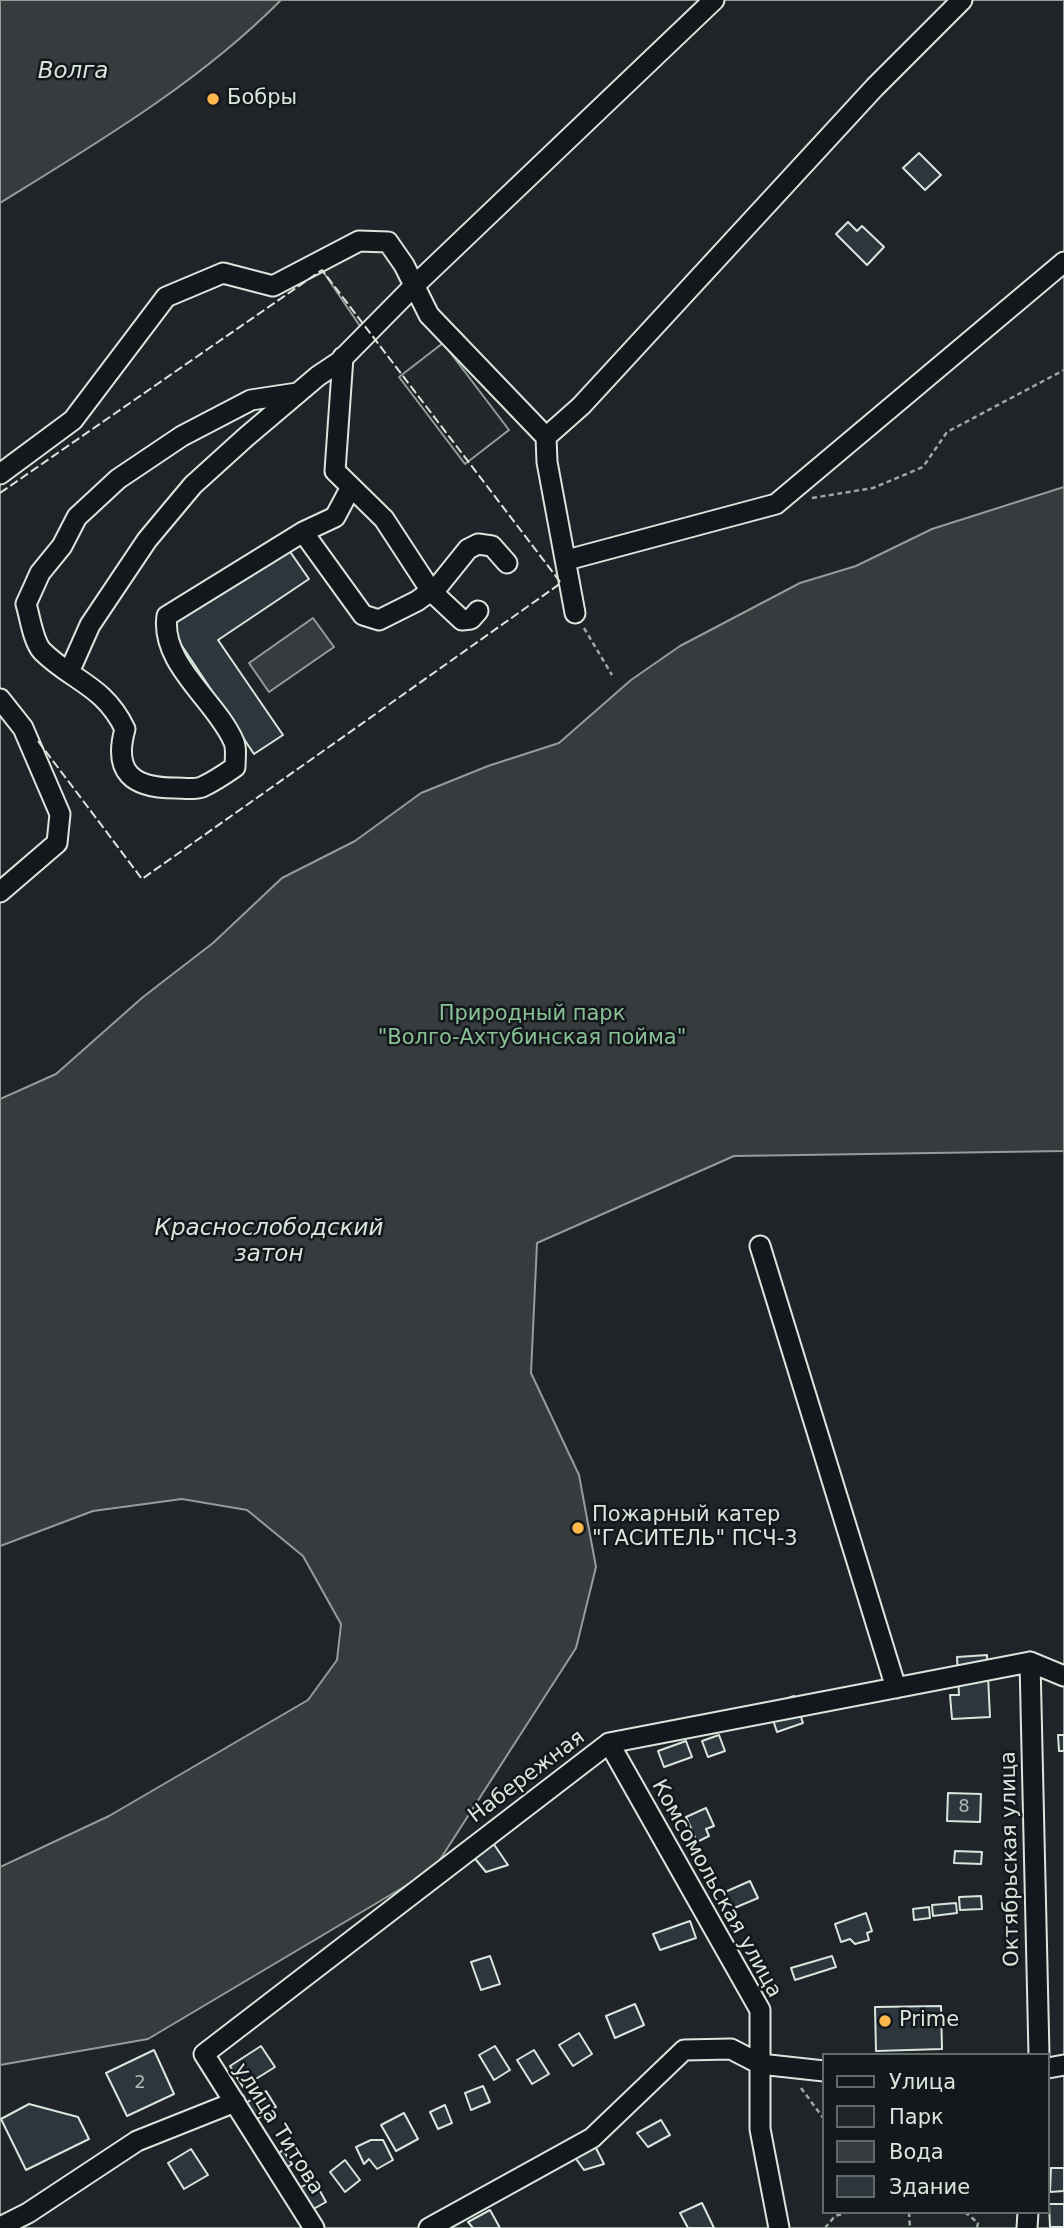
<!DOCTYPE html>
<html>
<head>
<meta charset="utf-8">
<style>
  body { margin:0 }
  #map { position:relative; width:1064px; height:2228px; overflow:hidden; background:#14181c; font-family:"DejaVu Sans",sans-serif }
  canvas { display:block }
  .legend { position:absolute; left:822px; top:2053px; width:228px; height:161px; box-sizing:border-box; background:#14181c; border:2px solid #626a69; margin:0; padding:9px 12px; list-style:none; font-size:21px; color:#d8e6dc }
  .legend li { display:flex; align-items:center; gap:14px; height:35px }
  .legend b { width:35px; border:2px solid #626a69 }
</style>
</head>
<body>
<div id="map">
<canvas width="1064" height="2228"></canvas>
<ul class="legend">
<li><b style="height:9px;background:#14181c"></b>Улица</li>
<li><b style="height:19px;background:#202428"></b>Парк</li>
<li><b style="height:19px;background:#363b3e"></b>Вода</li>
<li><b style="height:19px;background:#2c363c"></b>Здание</li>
</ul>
</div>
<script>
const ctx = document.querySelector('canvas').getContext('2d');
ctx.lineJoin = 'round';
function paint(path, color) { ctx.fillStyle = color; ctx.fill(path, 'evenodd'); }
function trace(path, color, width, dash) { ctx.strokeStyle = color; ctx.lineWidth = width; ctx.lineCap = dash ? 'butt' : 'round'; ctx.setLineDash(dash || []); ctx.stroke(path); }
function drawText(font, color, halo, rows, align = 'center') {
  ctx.font = font + ' "DejaVu Sans",sans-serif'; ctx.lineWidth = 5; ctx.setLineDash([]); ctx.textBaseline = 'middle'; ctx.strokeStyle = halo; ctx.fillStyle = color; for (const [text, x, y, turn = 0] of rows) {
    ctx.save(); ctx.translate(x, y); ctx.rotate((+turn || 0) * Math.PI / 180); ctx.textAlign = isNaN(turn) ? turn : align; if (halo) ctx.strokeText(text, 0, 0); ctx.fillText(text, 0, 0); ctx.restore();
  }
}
const green = new Path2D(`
  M 0,0 L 1064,0 L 1064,2228 L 0,2228 ZM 824,2055 L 1048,2055 L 1048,2212 L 824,2212 Z`);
paint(green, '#202428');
trace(green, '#939e99', 2);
const parking = new Path2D(`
  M 356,246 L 382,248 L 412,285 L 364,332 L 322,270 Z
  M 443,343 L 509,430 L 465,464 L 399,377 Z`);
paint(parking, '#24282b');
trace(parking, '#939e99', 2);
const water = new Path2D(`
  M 0,0 L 281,0 C 200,82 97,143 0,203 Z
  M 1064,487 L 1064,1151 L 734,1156 L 537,1243 L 531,1373 L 579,1475 L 596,1567 L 576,1648 L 434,1869 L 148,2039 L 0,2065 L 0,1867 L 109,1816 L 308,1700 L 337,1660 L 341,1624 L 303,1556 L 247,1510 L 182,1499 L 93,1511 L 0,1546 L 0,1099 L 56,1074 L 143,997 L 213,943 L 282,878 L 355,841 L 421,793 L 488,766 L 559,743 L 631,680 L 680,646 L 800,583 L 856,566 L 932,529 Z
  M 313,618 L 334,647 L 269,692 L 249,663 Z`);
paint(water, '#363b3e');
trace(water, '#939e99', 2);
const building = new Path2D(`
  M 919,153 L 941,175 L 925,190 L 903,168 Z
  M 848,222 L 857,231 L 862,226 L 884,247 L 867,265 L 836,234 Z
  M 284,543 L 309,579 L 218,640 L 283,735 L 254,754 L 166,622 Z
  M 987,1655 L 990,1717 L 952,1719 L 950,1695 L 959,1695 L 957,1657 Z
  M 794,1696 L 803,1723 L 777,1732 L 768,1705 Z
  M 719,1735 L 725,1751 L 708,1757 L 702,1741 Z
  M 1058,1735 L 1064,1735 L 1064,1751 L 1059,1751 Z
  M 686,1741 L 692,1757 L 664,1767 L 658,1751 Z
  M 948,1793 L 981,1794 L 980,1822 L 947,1821 Z
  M 706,1808 L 714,1826 L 706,1829 L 709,1836 L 697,1842 L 686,1817 Z
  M 493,1843 L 508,1865 L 486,1872 L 472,1855 Z
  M 955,1851 L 982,1852 L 981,1864 L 954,1863 Z
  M 750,1881 L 758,1898 L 732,1909 L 725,1892 Z
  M 981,1896 L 982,1909 L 960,1910 L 959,1897 Z
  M 956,1903 L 957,1913 L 933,1916 L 932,1905 Z
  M 929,1907 L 930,1918 L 914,1920 L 913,1909 Z
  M 866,1913 L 872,1931 L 867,1933 L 869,1940 L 855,1944 L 850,1939 L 841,1942 L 835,1924 Z
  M 690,1921 L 696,1938 L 660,1950 L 653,1934 Z
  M 490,1956 L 500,1984 L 481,1990 L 471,1962 Z
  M 832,1956 L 836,1967 L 795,1980 L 791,1968 Z
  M 635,2004 L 644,2025 L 615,2038 L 606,2016 Z
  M 941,2006 L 942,2049 L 876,2051 L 875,2007 Z
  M 579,2033 L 592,2054 L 573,2066 L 559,2045 Z
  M 261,2046 L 275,2067 L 243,2087 L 230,2066 Z
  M 495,2046 L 510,2070 L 494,2080 L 479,2055 Z
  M 154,2050 L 174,2094 L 127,2116 L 106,2073 Z
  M 534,2050 L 549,2074 L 532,2084 L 517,2060 Z
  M 483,2086 L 490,2102 L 471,2110 L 465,2093 Z
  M 266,2091 L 276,2107 L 249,2124 L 239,2107 Z
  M 29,2104 L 78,2117 L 89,2139 L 26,2170 L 1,2119 Z
  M 445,2105 L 452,2123 L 438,2129 L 430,2112 Z
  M 404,2113 L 418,2139 L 396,2151 L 381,2125 Z
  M 661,2120 L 670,2135 L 648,2147 L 637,2133 Z
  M 371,2140 L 383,2140 L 393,2160 L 377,2169 L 369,2159 L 364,2164 L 356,2147 Z
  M 594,2144 L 604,2164 L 584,2170 L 574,2156 Z
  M 191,2149 L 208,2175 L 184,2189 L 168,2163 Z
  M 283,2150 L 292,2164 L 276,2175 L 267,2162 Z
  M 345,2160 L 360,2180 L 345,2192 L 330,2172 Z
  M 1048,2168 L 1064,2168 L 1064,2191 L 1050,2192 L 1051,2168 Z
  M 314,2180 L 326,2202 L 299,2217 L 287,2195 Z
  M 702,2203 L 714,2228 L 688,2228 L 680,2213 Z
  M 1049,2204 L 1064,2204 L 1064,2227 L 1050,2227 Z
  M 490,2210 L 500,2228 L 473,2228 L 468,2222 Z`);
paint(building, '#2c363c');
trace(building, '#d8e6dc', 2);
const minor = new Path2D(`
  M 343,357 L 335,471 L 384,519 L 431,591 L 462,620 L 471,619 L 478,611
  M 297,393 L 251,400 L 182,436 L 118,479 L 77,517 L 62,546 L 40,573 L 26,604 C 30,617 33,641 42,651 C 72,681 104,685 125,729 C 113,772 132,788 175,788 C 183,788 194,790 202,787 C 213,782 225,774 235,767 C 235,759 237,747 233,740 C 215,700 160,663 167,616 L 303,532 L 363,615 L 379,620 L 417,601 L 439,585 L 468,549 L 478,544 L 492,546 L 507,563
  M 546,437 L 547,462 L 575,613
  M 0,474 L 73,420 L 166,297 L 223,273 L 273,286 L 359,241 L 388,242 L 404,265 L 429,315 L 546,437 L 581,406 L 875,87 L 962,0
  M 303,532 L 335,517 L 351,487
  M 567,560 L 776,504 L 1064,262
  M 70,670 L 90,625 L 147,540 L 193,485 L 246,437 L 318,376 L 339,362 L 415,285 L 714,0
  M 0,699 L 23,728 L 60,814 L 57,843 L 0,892
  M 760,1246 L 896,1688
  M 1030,1662 L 1039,2055
  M 609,1743 L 760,2010 L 760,2129 L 779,2228
  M 1048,2068 L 1064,2065
  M 0,2227 L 28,2213 L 137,2141 L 235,2102
  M 314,2228 L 204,2054 L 609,1743 L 1030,1662 L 1064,1676
  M 429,2228 L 592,2138 L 684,2050 L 731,2049 L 760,2064 L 824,2071
  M 1027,2228 L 1028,2212`);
trace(minor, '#d8e6dc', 23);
trace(new Path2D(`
  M 812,498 L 873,488 L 923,467 L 947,432 L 1064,370
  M 584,628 L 612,675
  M 801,2088 L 824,2119
  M 909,2212 L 910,2228
  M 965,2212 L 978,2223 L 977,2228
  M 825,2228 L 835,2216 L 849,2212`), '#9da8a2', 2.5, [5, 3.5]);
trace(minor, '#14181c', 19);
trace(new Path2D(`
  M 0,493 L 322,270 L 561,583 L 142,879 L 38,741`), '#d8e6dc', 2, [9, 3.5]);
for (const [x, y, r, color] of [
  [213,99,7,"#ffb74d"],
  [578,1528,7,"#ffb74d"],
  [885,2021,7,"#ffb74d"]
]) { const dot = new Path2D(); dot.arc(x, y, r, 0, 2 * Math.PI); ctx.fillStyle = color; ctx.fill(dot); trace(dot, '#14181c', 2.5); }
drawText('18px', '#adbab4', null, [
  ["8",964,1807],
  ["2",140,2083]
]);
drawText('21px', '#d8e6dc', '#14181c', [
  ["Бобры",227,99],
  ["Пожарный катер",592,1516],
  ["\"ГАСИТЕЛЬ\" ПСЧ-3",592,1540],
  ["Prime",899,2021]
], 'left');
drawText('21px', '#8ac095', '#14181c', [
  ["Природный парк",532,1015],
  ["\"Волго-Ахтубинская пойма\"",532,1039]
]);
drawText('21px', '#d8e6dc', '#14181c', [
  ["Набережная",527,1777,-37],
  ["Октябрьская улица",1011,1859,-91],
  ["Комсомольская улица",716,1889,61],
  ["улица Титова",278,2129,58]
]);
drawText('italic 23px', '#d8e6dc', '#14181c', [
  ["Волга",73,72],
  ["Краснослободский",269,1229],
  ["затон",269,1255]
]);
</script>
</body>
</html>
